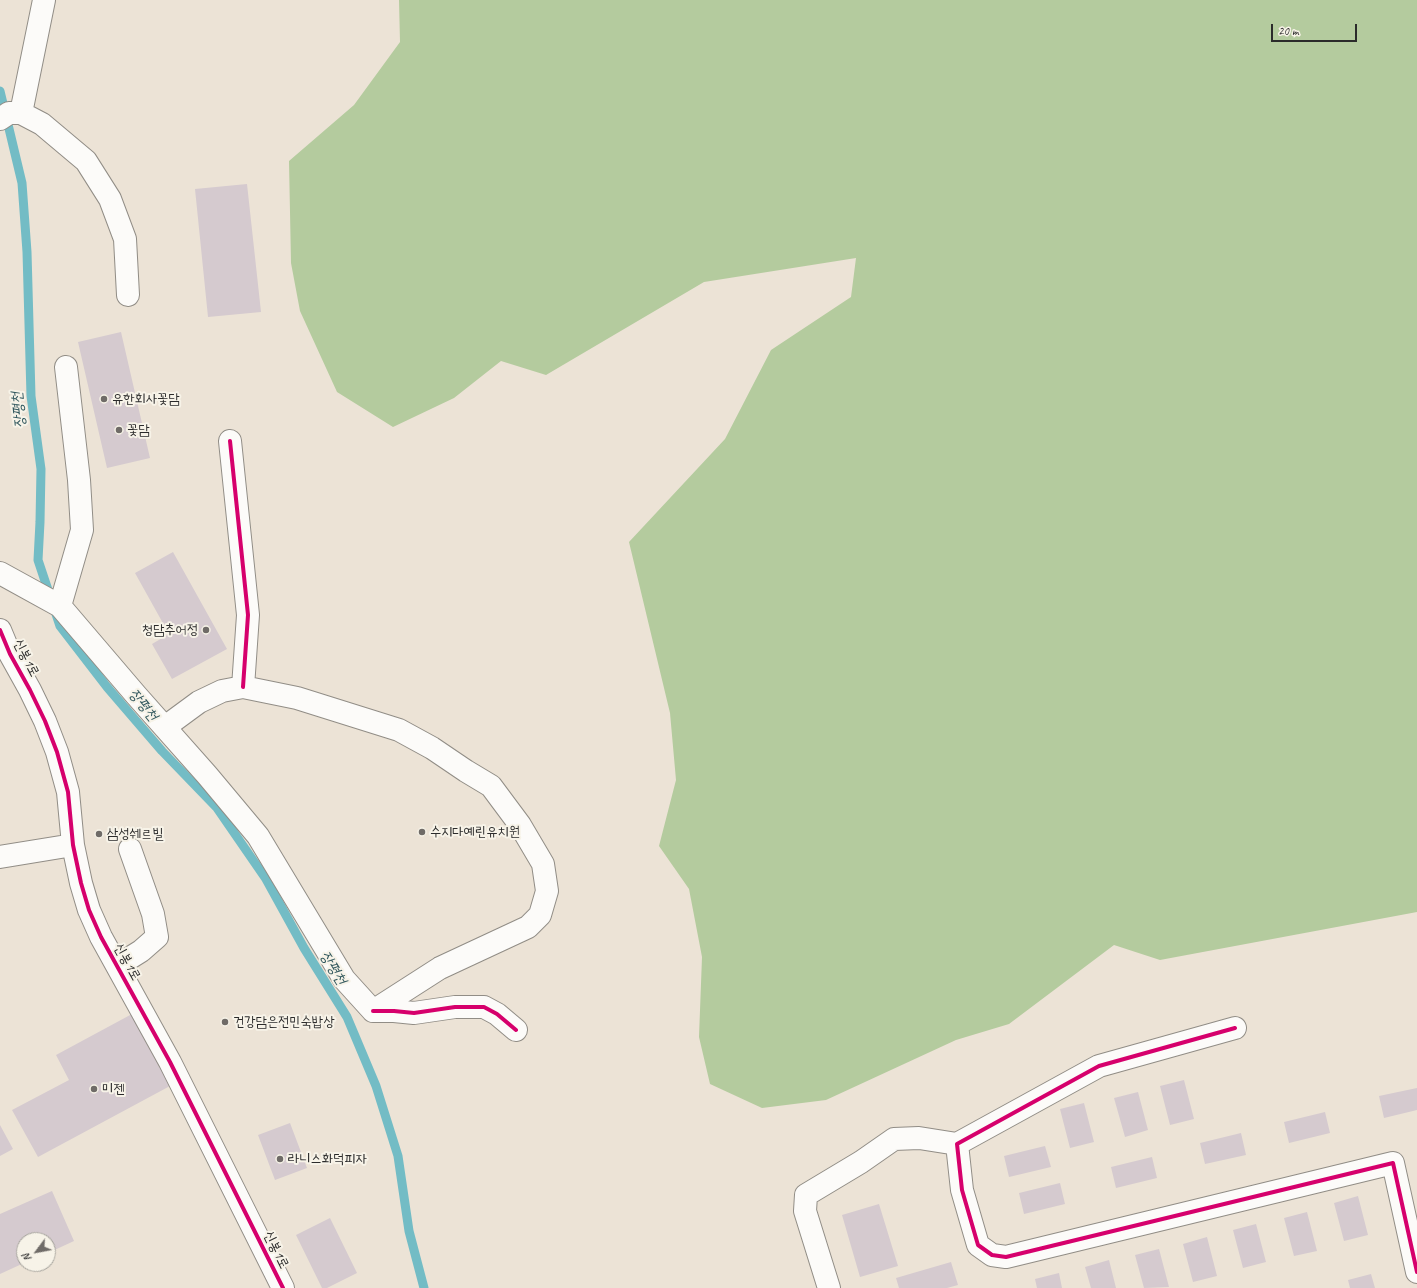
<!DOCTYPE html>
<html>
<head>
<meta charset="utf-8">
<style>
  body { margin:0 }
  #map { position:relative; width:1417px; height:1288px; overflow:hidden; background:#ece3d6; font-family:Caveat,sans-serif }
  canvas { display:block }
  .north { position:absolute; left:16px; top:1232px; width:40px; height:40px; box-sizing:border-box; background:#f7f3e8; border:1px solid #a5a39c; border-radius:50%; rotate:238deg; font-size:11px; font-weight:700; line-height:16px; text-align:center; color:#2b2b2b }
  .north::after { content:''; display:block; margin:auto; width:14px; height:18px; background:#6f6b67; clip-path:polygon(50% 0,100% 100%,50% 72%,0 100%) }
  .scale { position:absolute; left:1271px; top:24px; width:86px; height:18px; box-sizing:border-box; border:2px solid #2b2b2b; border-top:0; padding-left:5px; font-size:12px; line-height:14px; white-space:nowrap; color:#2b2b2b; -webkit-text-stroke:3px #f7f3e8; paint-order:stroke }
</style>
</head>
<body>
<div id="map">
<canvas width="1417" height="1288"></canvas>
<div class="north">N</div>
<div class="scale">20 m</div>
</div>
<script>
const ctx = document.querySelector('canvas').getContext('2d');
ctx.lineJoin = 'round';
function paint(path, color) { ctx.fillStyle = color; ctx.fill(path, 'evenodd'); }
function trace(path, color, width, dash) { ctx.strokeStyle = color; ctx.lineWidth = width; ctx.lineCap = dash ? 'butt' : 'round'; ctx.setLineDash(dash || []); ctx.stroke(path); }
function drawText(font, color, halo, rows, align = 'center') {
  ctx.font = font + ' Caveat,"Poor Story",sans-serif'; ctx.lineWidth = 4; ctx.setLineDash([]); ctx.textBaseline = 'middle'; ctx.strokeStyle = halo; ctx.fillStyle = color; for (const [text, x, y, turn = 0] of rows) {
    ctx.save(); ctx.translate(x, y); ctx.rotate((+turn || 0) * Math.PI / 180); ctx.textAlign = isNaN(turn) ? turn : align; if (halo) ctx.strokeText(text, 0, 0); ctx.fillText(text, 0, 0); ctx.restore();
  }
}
paint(new Path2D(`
  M 399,0 L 1417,0 L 1417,912 L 1160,960 L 1114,945 L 1009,1024 L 956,1040 L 826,1100 L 762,1108 L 710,1084 L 699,1037 L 702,957 L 689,889 L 659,846 L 676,780 L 670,713 L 629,542 L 725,439 L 771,350 L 851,297 L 856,258 L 704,282 L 546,375 L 501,361 L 454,398 L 393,427 L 337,392 L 300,311 L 291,263 L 289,161 L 354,105 L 400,42 Z`), '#b4cb9e');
trace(new Path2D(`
  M 0,91 L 22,183 L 27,252 L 31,396 L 41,469 L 40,522 L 38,560 L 50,596
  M 54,608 L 60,626 L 107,687 L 162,751 L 217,808 L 266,879 L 304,948 L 347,1017 L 376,1086 L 398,1156 L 409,1231 L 424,1288`), '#73bcc5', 9);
paint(new Path2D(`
  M 247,184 L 261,312 L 208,317 L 195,189 Z
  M 121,332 L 150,458 L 107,468 L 78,342 Z
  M 173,552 L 227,649 L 172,679 L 152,644 L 169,634 L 135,573 Z
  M 132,1014 L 170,1086 L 38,1157 L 12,1110 L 69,1080 L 56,1055 Z
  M 1184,1080 L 1194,1119 L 1170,1125 L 1160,1086 Z
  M 1417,1088 L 1417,1110 L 1384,1118 L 1379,1096 Z
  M 1138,1092 L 1148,1130 L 1125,1137 L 1114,1098 Z
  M 1084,1103 L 1094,1142 L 1070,1148 L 1060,1109 Z
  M 1325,1112 L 1330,1133 L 1289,1143 L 1284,1122 Z
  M 290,1123 L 307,1168 L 275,1180 L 258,1135 Z
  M 0,1125 L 13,1149 L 0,1156 Z
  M 1241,1133 L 1246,1155 L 1205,1164 L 1200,1143 Z
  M 1045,1146 L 1051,1167 L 1009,1177 L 1004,1156 Z
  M 1152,1157 L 1157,1178 L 1116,1188 L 1111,1167 Z
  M 1060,1183 L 1065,1204 L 1024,1214 L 1019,1193 Z
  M 52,1191 L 74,1241 L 48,1253 L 48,1240 L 24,1240 L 24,1263 L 0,1274 L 0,1214 Z
  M 1358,1196 L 1368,1235 L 1344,1241 L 1334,1203 Z
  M 879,1204 L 898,1266 L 860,1277 L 842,1215 Z
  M 1307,1212 L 1317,1251 L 1294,1256 L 1284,1218 Z
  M 330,1218 L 357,1273 L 327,1288 L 322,1288 L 296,1235 Z
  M 1256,1224 L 1266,1262 L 1243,1268 L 1233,1230 Z
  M 1207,1237 L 1217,1276 L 1193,1282 L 1183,1244 Z
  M 1159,1249 L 1169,1287 L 1144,1288 L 1135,1255 Z
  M 1109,1260 L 1116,1288 L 1091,1288 L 1085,1267 Z
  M 951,1262 L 958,1285 L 947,1288 L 899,1288 L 896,1278 Z
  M 1059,1273 L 1062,1288 L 1037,1288 L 1035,1279 Z
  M 1371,1274 L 1375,1288 L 1350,1288 L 1348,1280 Z`), '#d5cacf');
const minor = new Path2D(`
  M 21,113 L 44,0
  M 0,119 L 9,113 L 21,113 L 42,124 L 86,161 L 110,199 L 125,239 L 128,295
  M 230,441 L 248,615 L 243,687
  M 0,573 L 60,606 L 136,695 L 207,775 L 258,836 L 344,979 L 373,1011 L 394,1011 L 414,1013 L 455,1007 L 484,1007 L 497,1014 L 516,1030
  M 60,606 L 82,530 L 79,480 L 66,367
  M 0,630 L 10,654 L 30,690 L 45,721 L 57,752 L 68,792 L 73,845 L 81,883 L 89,910 L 101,937 L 170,1062 L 283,1288
  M 165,727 L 199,702 L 222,691 L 243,687 L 297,698 L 399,730 L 432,748 L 466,771 L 491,786 L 520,825 L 543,864 L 547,891 L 540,915 L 528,927 L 440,968 L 373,1011
  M 0,857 L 73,845
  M 117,966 L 141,951 L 157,937 L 153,914 L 130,849
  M 1235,1028 L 1099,1066 L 957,1144 L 962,1190 L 978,1245 L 992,1255 L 1006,1257 L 1393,1163 L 1417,1272
  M 829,1288 L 805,1211 L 806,1195 L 861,1162 L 894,1139 L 919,1138 L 957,1144`);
trace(minor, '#918d86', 24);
trace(minor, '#fcfbf9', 22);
trace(new Path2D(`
  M 230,441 L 248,615 L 243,687
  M 0,630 L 10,654 L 30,690 L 45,721 L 57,752 L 68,792 L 73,845 L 81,883 L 89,910 L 101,937 L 170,1062 L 283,1288
  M 373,1011 L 394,1011 L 414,1013 L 455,1007 L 484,1007 L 497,1014 L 516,1030
  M 1235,1028 L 1099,1066 L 957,1144 L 962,1190 L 978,1245 L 992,1255 L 1006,1257 L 1393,1163 L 1417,1272`), '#d6006c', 4);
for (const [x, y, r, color] of [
  [104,399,4,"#6f6b67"],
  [119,430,4,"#6f6b67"],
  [206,630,4,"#6f6b67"],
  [422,832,4,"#6f6b67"],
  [99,834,4,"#6f6b67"],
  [225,1022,4,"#6f6b67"],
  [94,1089,4,"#6f6b67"],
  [280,1159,4,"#6f6b67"]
]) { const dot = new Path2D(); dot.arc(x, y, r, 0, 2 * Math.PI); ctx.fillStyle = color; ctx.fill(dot); trace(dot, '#f7f3e8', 1.5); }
drawText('14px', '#2b2b2b', '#f7f3e8', [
  ["유한회사꽃담",112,399],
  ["꽃담",127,430],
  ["청담추어정",198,630,"right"],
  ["수지다예린유치원",430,832],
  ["삼성쉐르빌",107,834],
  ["건강담은전민숙밥상",233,1022],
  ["미젠",102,1089],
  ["라니스화덕피자",288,1159]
], 'left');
drawText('14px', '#2b2b2b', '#f7f3e8', [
  ["신봉1로",26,658,63],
  ["신봉1로",127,962,61],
  ["신봉1로",276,1250,64]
]);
drawText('italic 15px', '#32585e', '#f7f3e8', [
  ["장평천",19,410,-96],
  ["장평천",143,705,51],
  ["장평천",333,968,58]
]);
</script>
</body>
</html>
